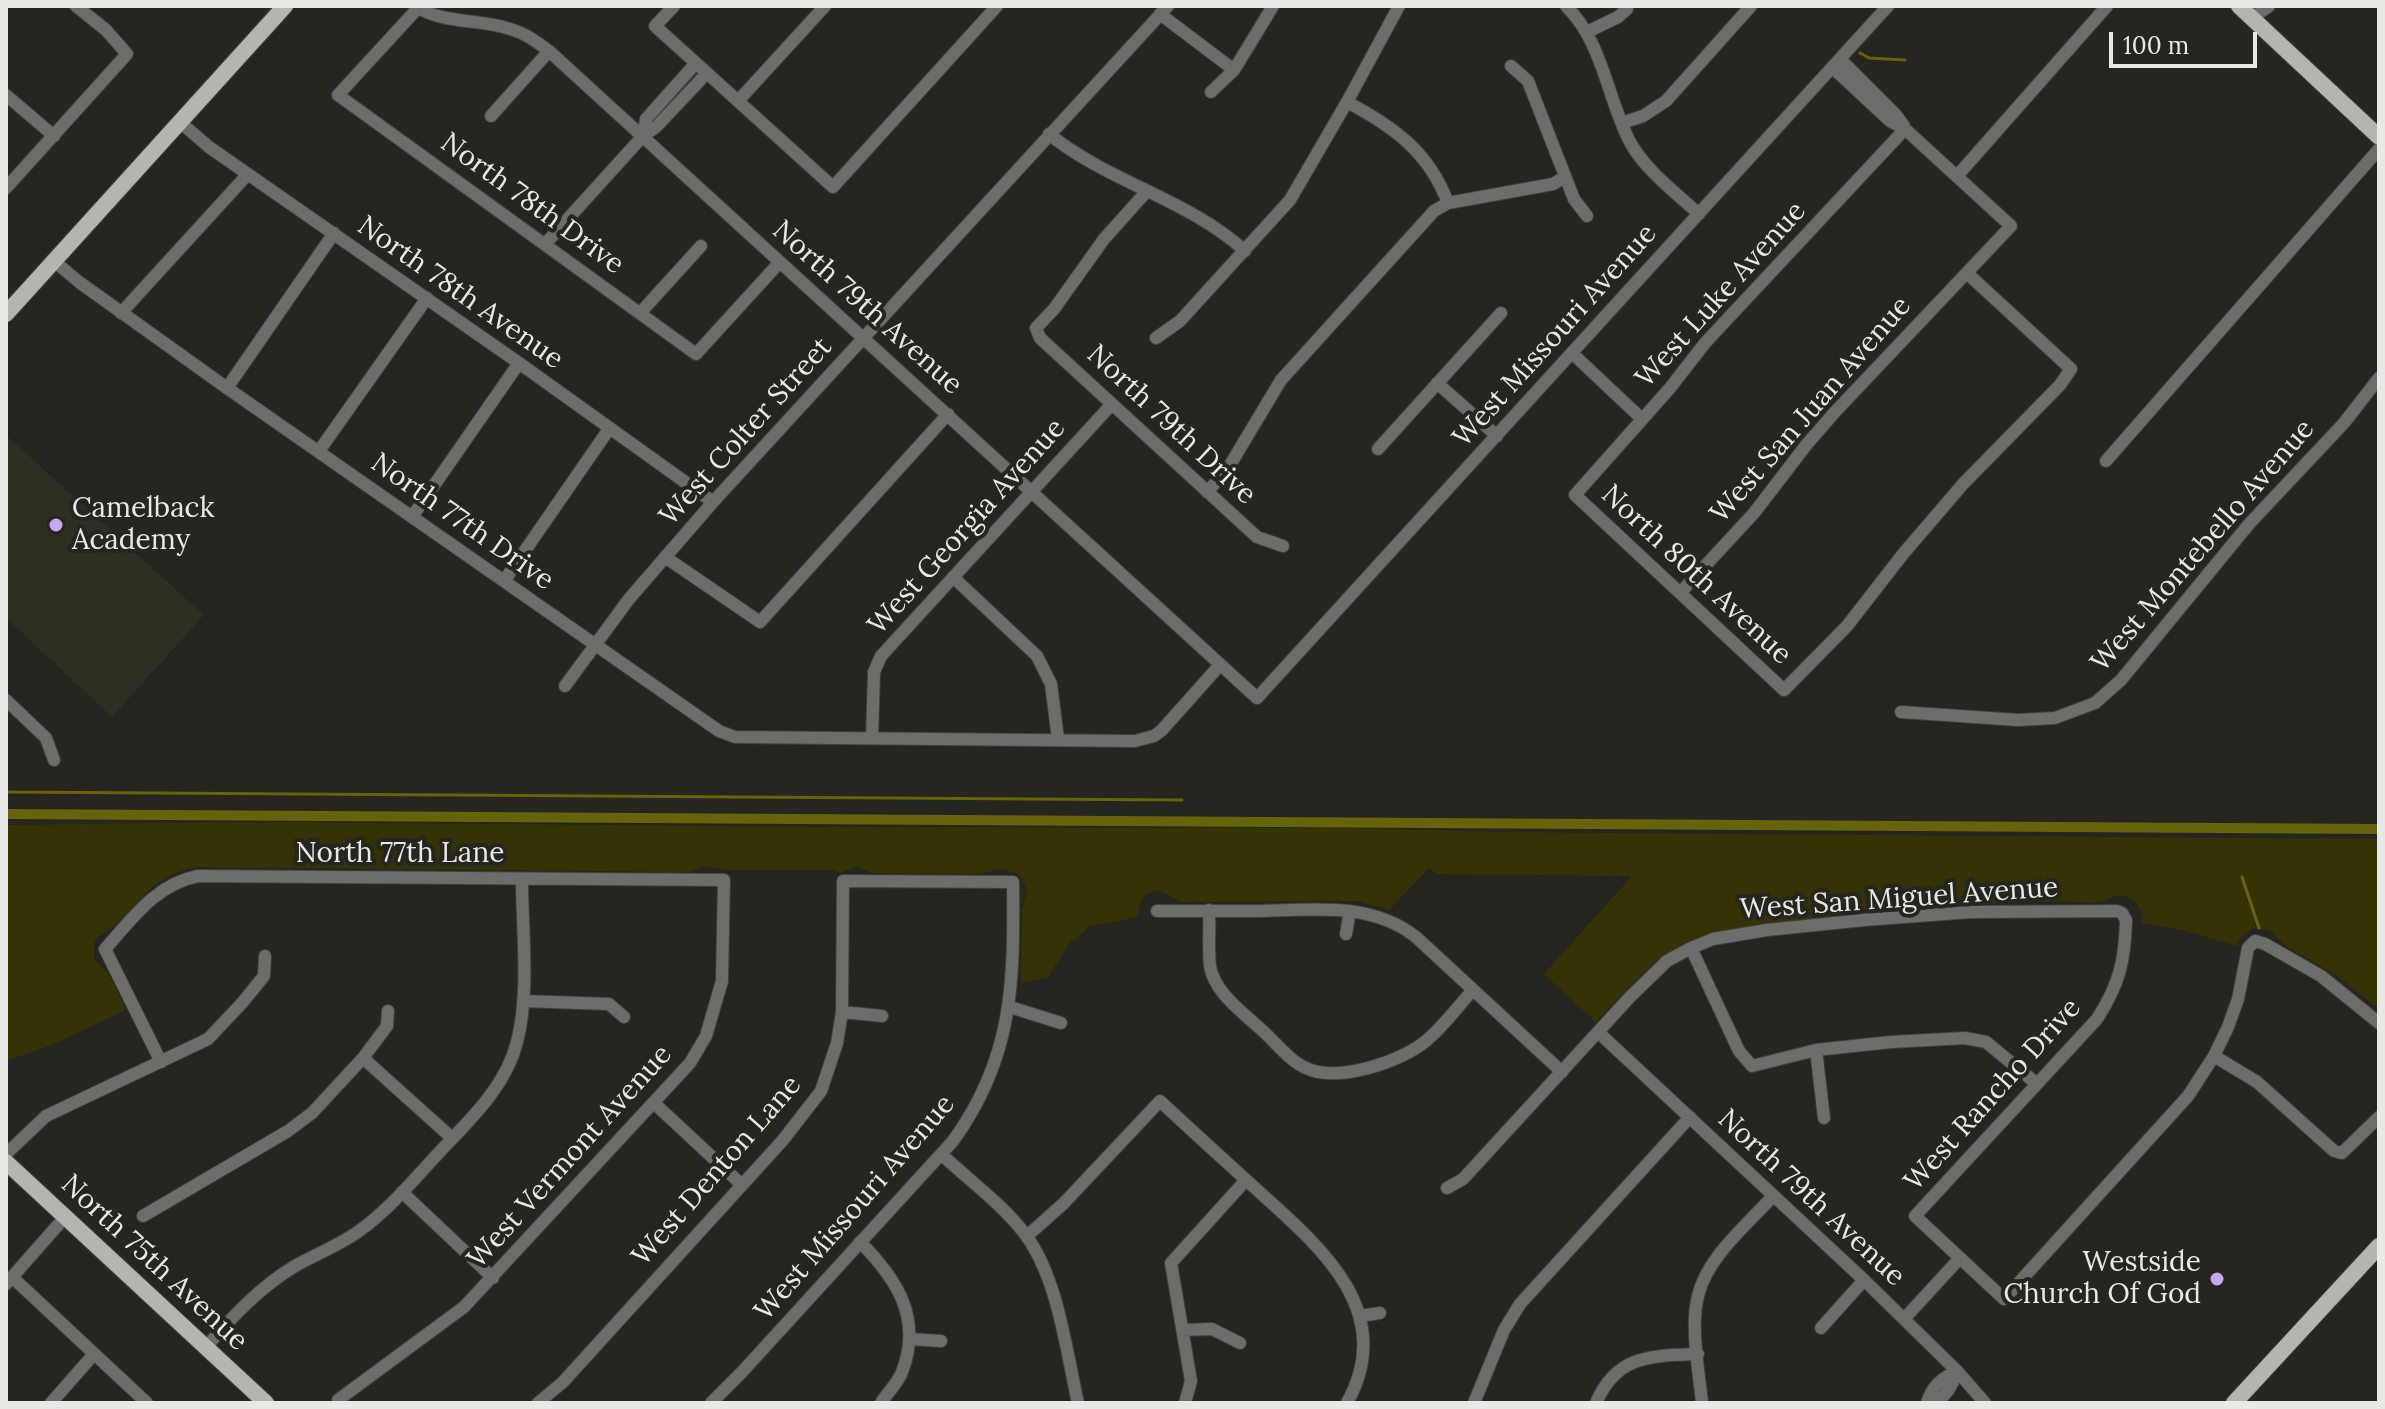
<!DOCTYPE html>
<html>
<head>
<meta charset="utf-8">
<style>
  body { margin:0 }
  #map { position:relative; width:2385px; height:1409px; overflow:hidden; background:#262520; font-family:Lora,serif }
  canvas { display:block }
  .frame { position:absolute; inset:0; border:8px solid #e8e8e4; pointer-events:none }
  .scale { position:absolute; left:2109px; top:32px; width:148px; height:36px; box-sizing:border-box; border:4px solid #e8e8e4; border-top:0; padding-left:10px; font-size:24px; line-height:28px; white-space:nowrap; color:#e8e8e4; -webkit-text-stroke:6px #262520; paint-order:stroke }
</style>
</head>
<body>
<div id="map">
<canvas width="2385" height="1409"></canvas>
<div class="frame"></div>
<div class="scale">100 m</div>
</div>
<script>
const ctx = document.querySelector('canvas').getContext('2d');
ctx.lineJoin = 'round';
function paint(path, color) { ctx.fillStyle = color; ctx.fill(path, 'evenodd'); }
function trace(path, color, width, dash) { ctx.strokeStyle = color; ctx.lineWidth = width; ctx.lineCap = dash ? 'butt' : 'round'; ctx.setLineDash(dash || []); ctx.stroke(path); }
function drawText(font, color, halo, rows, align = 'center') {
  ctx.font = font + ' Lora,serif'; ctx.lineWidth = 8; ctx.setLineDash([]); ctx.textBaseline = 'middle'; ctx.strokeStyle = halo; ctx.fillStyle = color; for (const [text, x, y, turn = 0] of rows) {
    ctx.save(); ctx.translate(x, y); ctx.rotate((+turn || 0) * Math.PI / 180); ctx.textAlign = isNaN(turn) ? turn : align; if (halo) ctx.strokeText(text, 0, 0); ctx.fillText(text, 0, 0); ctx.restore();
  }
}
paint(new Path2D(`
  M 6,435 L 204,615 L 112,717 L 6,618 Z`), '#2e2e23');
paint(new Path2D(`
  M 272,822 L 839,827 L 1347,828 L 1493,832 L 2379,839 L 2379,1009 L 2336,975 L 2287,947 L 2269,930 L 2253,928 L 2239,939 L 2237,946 L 2186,931 L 2141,923 C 2144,912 2137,898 2124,896 C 2116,894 2109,899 2101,902 C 2094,904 2085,902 2077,902 C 1954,900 1834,916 1713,932 C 1662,946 1631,985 1596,1022 L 1544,974 L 1632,876 L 1436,874 L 1429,868 L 1389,910 L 1359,901 L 1182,902 C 1167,896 1158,883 1142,898 L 1137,917 L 1088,927 L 1074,941 L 1072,940 L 1048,977 L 1021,983 L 1022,910 L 1027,892 L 1022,878 L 1016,873 L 1001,869 L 978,874 L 872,873 L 857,867 L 839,873 L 837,870 L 726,870 L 704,866 L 690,872 L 196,867 L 175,873 L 153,886 L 118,923 L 97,938 L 94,944 L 94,959 L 110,976 L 126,1010 L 54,1044 L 6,1061 L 6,825 Z`), '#353306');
trace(new Path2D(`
  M 1860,53 L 1869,58 L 1905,60
  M 6,792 L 1182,800
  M 2242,877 L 2259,928`), '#67630a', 3);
trace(new Path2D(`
  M 6,814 L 2379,829`), '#67630a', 10);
const minor = new Path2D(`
  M 415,6 C 445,25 478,18 510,29 C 525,33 537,42 549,51 L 1257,698 L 1888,6
  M 674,6 L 655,26 L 833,187 L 997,6
  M 1566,6 C 1603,42 1607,98 1630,142 C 1646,171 1675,192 1699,214
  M 418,8 L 338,95 L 696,354 L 780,262
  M 1160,14 L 1234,70
  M 2252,18 L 2269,6
  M 1587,32 L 1618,17 L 1627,9
  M 1840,59 L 1896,115 L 1904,126
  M 1511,66 L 1528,81 L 1574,199 L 1587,216
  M 1211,92 L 1234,70 L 1273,6
  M 6,95 L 54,136
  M 738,101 L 825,6
  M 1347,102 C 1394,127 1429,152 1448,203
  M 491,116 L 549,51
  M 180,122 L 209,147 L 519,363 L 713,502
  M 1622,123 L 1643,116 L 1666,101 L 1751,6
  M 1905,129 L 1705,343 L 1670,388 L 1575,495 L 1784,690 L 1847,626 L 1903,554 L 1963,484 L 2060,385 L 2071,369 L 1968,274
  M 1049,134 C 1108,182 1188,199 1245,251
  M 643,136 L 646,119 L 696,63
  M 1957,176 L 2107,6
  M 6,188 L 127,54 L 106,30 L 76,6
  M 1147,191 L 1104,239 L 1054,309 L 1036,328 L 1040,338 L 1257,537 L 1283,546
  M 546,243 L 643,136 L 656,127 L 707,73
  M 54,261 L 79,282 L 227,388 L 719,731 L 735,737 L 1135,741 L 1154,736 L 1162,730 L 1219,666
  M 641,312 L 701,246
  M 121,313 L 248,174
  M 1156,338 L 1180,321 L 1290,200 L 1347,102 L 1399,6
  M 1573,354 L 1642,419
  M 1437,383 L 1497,436
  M 227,388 L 334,233
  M 1378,449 L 1501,313
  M 319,451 L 427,298
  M 2106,461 L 2379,149
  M 1207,492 L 1227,470 L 1281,380 L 1434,211 L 1448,203 L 1553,184 L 1565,177
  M 412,517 L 519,363
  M 665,557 L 760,622 L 948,414
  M 953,577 L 1037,656 L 1051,684 L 1058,739
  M 504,581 L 609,429
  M 1681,592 L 1754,513 L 1807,444 L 1834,413 L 2011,226 L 1905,129 L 1890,121 L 1832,67
  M 565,686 L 629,599 L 713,502 L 1168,6
  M 6,700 L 46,738 L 54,760
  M 1901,712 L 2018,720 L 2055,718 L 2095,703 L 2121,680 L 2249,524 L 2344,423 L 2379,378
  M 872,738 L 874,672 L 881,656 L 1112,404
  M 1209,910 C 1210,929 1208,948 1210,966 C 1214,993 1245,1014 1264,1032 C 1277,1044 1290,1061 1306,1068 C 1337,1083 1402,1062 1427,1040 C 1444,1026 1458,1006 1473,990
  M 1157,911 C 1190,911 1223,911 1256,911 C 1311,910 1370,901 1416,937 L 1562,1072
  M 1346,934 L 1350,911
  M 1691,948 L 1739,1051 L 1752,1066 L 1816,1050 L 1891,1042 L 1965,1038 L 1986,1042 L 2037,1084
  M 523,1001 L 609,1004 L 624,1017
  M 1010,1007 L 1061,1023
  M 842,1012 L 882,1016
  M 1598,1032 L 1864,1280 L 1957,1371 L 1985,1403
  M 1816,1050 L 1824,1118
  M 2214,1056 L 2257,1082 L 2334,1151 L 2342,1153 L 2379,1117
  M 363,1058 L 452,1138
  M 161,1062 L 105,949 C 132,919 156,884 198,876 L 724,880 L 722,981 L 706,1036 L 690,1063 L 464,1307 L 338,1400
  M 654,1103 L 742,1185
  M 6,1154 L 46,1116 L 208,1039 L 242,1003 L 264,976 L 265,956
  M 941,1154 C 969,1180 1002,1204 1025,1234 C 1058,1278 1066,1350 1078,1403
  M 1447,1188 L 1463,1179 L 1630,997 L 1667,961 L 1691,948 L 1713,939 L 1767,930 L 1864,920 L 1971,912 L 2117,911 L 2122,913 L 2126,920 C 2125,961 2119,985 2097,1019 L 1915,1216 L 2004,1299 L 2188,1096 L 2214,1056 L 2228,1027 L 2238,999 L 2248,948 L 2255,941 L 2265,944 L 2321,976 L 2379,1023
  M 402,1192 L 493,1278
  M 143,1216 L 288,1131 L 312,1113 L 363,1058 L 387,1026 L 388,1011
  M 1027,1236 L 1064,1203 L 1160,1101 C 1191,1130 1223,1159 1255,1188 C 1317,1244 1399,1310 1347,1403
  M 860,1242 C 896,1278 923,1318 902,1372 C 898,1383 887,1393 881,1403
  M 12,1277 L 147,1403
  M 6,1284 L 65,1217
  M 1359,1316 L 1380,1313
  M 1904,1319 L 1960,1258
  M 1821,1328 L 1864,1280
  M 1184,1330 L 1212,1329 L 1240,1343
  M 909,1339 L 941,1341
  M 206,1347 C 233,1316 260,1287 295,1266 C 316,1254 340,1245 359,1231 C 387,1211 410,1184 433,1159 C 465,1124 505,1090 517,1042 C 530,992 522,930 522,879
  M 51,1403 L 94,1354
  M 538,1403 L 563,1382 L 783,1140 L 821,1091 L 837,1043 L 842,1012 L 843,881 L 1013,882 C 1014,981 1014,1057 953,1141 L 742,1372 L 711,1403
  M 1185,1403 L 1191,1381 L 1171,1263 L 1246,1180
  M 1474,1403 L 1504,1330 L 1520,1304 L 1690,1117
  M 1596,1403 C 1617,1354 1652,1356 1698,1354
  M 1702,1403 C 1699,1372 1690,1326 1698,1296 C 1707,1257 1747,1225 1773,1196
  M 1927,1403 C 1932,1386 1942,1378 1957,1371
  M 1933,1403 C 1946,1398 1953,1384 1957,1371`);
const major = new Path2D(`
  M 2239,6 L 2379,137
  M 6,314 L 285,6
  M 6,1162 L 266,1403
  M 2234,1403 L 2379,1246`);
trace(minor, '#41403b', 14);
trace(major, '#41403b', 18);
trace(minor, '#6c6c6a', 12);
trace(major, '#b4b5af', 16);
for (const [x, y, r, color] of [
  [56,525,8,"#c6a6f0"],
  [2217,1279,8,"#c6a6f0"]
]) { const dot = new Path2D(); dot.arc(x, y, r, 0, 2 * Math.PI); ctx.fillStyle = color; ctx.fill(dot); trace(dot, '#262520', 3); }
drawText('28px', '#e8e8e4', '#262520', [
  ["North 78th Drive",532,204,36],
  ["North 78th Avenue",460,293,35],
  ["West Luke Avenue",1721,295,-48],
  ["North 79th Avenue",867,308,42],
  ["West Missouri Avenue",1555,336,-48],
  ["West San Juan Avenue",1811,410,-49],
  ["North 79th Drive",1171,425,43],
  ["West Colter Street",746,432,-48],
  ["North 77th Drive",462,522,35],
  ["West Georgia Avenue",967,527,-48],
  ["West Montebello Avenue",2203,546,-49],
  ["North 80th Avenue",1696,575,43],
  ["North 77th Lane",400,854],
  ["West San Miguel Avenue",1899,899,-4],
  ["West Rancho Drive",1993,1095,-48],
  ["West Vermont Avenue",570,1157,-48],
  ["West Denton Lane",717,1171,-49],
  ["North 79th Avenue",1811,1198,43],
  ["West Missouri Avenue",855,1208,-49],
  ["North 75th Avenue",154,1263,43]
]);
drawText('28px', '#e8e8e4', '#262520', [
  ["Camelback",72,509],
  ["Academy",72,541],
  ["Westside",2201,1263,"right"],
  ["Church Of God",2201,1295,"right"]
], 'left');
</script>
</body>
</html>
